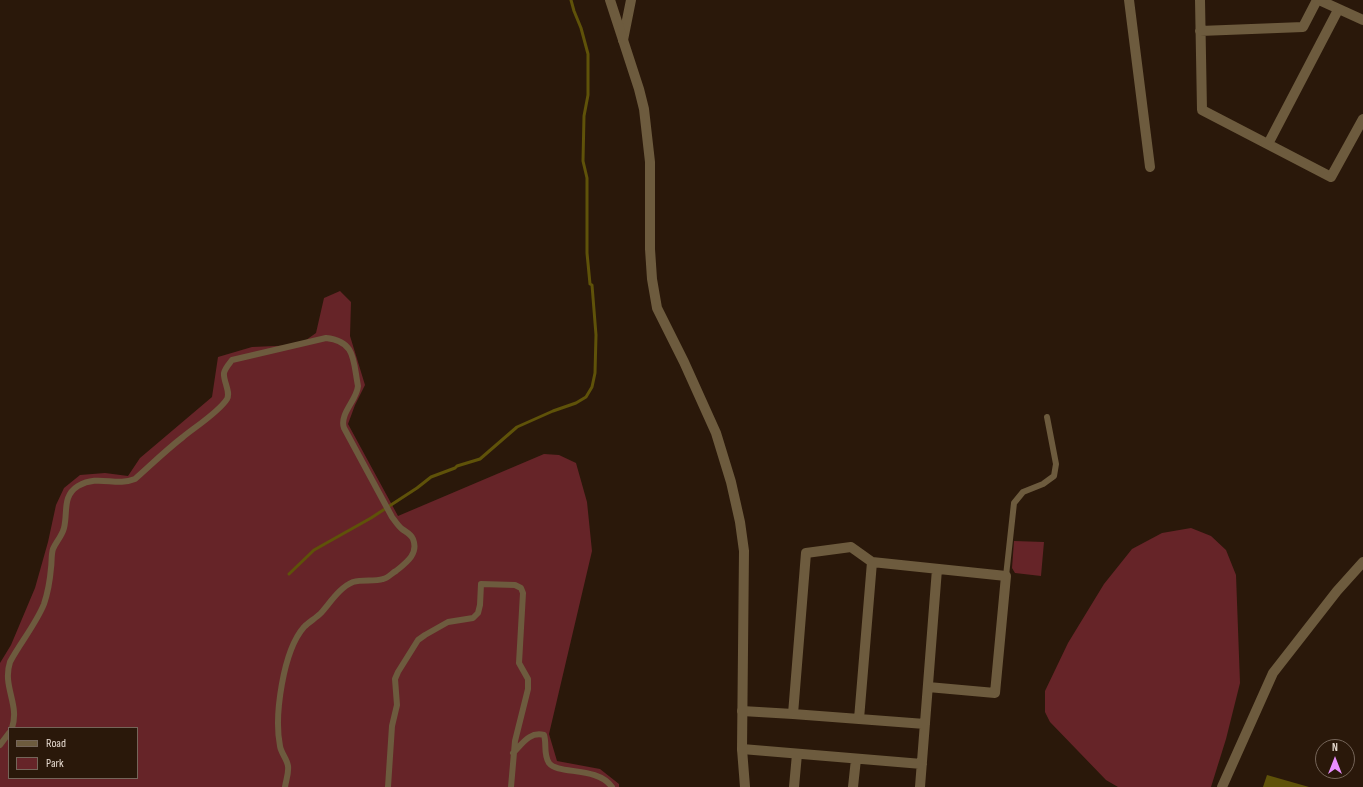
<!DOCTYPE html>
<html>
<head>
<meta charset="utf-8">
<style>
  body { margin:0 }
  #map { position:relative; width:1363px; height:787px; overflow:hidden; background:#2a180a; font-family:"Sofia Sans Condensed",sans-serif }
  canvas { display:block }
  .legend { position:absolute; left:8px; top:727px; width:130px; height:52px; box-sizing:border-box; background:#2a180a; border:1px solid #756559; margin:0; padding:5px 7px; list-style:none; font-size:12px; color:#e5d9cf }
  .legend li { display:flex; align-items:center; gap:8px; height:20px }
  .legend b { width:20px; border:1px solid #756559 }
  .north { position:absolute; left:1315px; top:739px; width:40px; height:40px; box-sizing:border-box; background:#2a180a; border:1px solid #756559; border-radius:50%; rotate:0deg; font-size:11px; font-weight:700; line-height:16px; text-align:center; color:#e5d9cf }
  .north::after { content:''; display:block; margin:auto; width:14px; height:18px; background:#e98dfe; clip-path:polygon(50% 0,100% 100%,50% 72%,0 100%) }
</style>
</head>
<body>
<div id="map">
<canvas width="1363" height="787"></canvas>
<ul class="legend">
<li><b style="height:5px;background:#6d5b3e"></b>Road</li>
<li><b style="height:11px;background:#662428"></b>Park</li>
</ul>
<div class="north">N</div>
</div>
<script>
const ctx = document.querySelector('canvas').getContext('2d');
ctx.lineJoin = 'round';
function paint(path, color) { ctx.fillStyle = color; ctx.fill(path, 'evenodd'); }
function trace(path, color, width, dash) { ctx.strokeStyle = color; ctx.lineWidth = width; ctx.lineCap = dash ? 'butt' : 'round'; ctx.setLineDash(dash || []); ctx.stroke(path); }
paint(new Path2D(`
  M 340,291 L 351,302 L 350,336 L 365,385 L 355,405 L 348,424 L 398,516 L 544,454 L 559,455 L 576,463 L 587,502 L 592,551 L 549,734 L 557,761 L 600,769 L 619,784 L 619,787 L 0,787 L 0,663 L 11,645 L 35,588 L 48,542 L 56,505 L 64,488 L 80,475 L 105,473 L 128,476 L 140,458 L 212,397 L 218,357 L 252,347 L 299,345 L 316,333 L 324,298 ZM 9,728 L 137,728 L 137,778 L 9,778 Z
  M 1191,528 L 1211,536 L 1226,550 L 1236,575 L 1240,683 L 1226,739 L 1211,787 L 1118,787 L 1106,780 L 1050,722 L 1045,712 L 1045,691 L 1068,643 L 1104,584 L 1132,549 L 1162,533 Z
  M 1014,541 L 1044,542 L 1041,576 L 1015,573 L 1012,568 Z`), '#662428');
paint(new Path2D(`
  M 1267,775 L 1309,787 L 1263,787 Z`), '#5f5209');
trace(new Path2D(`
  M 289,574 L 314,550 L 371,518 L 417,488 L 431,477 L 455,468 L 457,466 L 480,459 L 517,427 L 553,411 L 576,403 L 586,397 L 592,387 L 595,373 L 596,335 L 592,285 L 590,284 L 587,253 L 587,178 L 583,161 L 584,116 L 588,95 L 588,54 L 581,28 L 574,11 L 571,0`), '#5f5209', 3);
trace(new Path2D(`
  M 1006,576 L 1014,503 L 1023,492 L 1043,484 L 1054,476 L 1056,464 L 1047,417
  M 12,728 C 20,704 2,687 10,662 C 20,643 36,624 44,604 C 48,592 50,580 51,568 C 52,562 51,555 53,549 C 56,542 62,536 64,528 C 68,512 62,496 78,486 C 99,474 115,487 135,479 C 151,465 166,450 183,437 C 195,427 219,412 227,399 C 231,392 223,381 224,373 C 225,368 229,364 232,360 L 326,338 C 356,341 353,361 358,386 C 357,400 339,414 344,428 L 392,517 C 395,521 398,526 402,529 C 406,532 411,534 413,539 C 419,554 406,563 396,571 C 392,573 388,578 383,579 C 374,582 363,579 353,582 C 340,587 330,603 321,613 C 316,618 309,622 304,627 C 283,651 274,716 280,746 C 281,753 287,759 288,766 C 289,773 286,780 285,787
  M 0,745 L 9,733
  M 513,753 C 522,744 530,731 544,735 C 547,744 543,754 549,763 C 558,775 597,766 612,787
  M 388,787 L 392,726 L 397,705 L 395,679 L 398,672 L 418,640 L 425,635 L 448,622 L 473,618 L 478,613 L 480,605 L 481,584 L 515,585 L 521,588 L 523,593 L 519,663 L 528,679 L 528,689 L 515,741 L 511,787`), '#6d5b3e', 6);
trace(new Path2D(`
  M 1129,0 L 1150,167
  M 1200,0 L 1202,110 L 1331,177 L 1363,119
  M 1319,0 L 1363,20
  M 1200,31 L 1303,27 L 1317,0
  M 623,40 L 631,0
  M 1268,144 L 1338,10
  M 742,711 L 793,714 L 925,724
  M 793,714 L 806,553 L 851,547 L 872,562 L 1006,576 L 995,693 L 928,687
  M 859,719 L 872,562
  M 742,749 L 922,764
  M 794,787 L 797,754
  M 853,787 L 856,759
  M 920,787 L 937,569`), '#6d5b3e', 10);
trace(new Path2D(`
  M 610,0 L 639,89 L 644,109 L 650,162 L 650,249 L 652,279 L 657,308 L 684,362 L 716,433 L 731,482 L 740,522 L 744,551 L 742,749 L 745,787
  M 1222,787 L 1273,673 L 1337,591 L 1363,562`), '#6d5b3e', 10);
</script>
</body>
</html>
